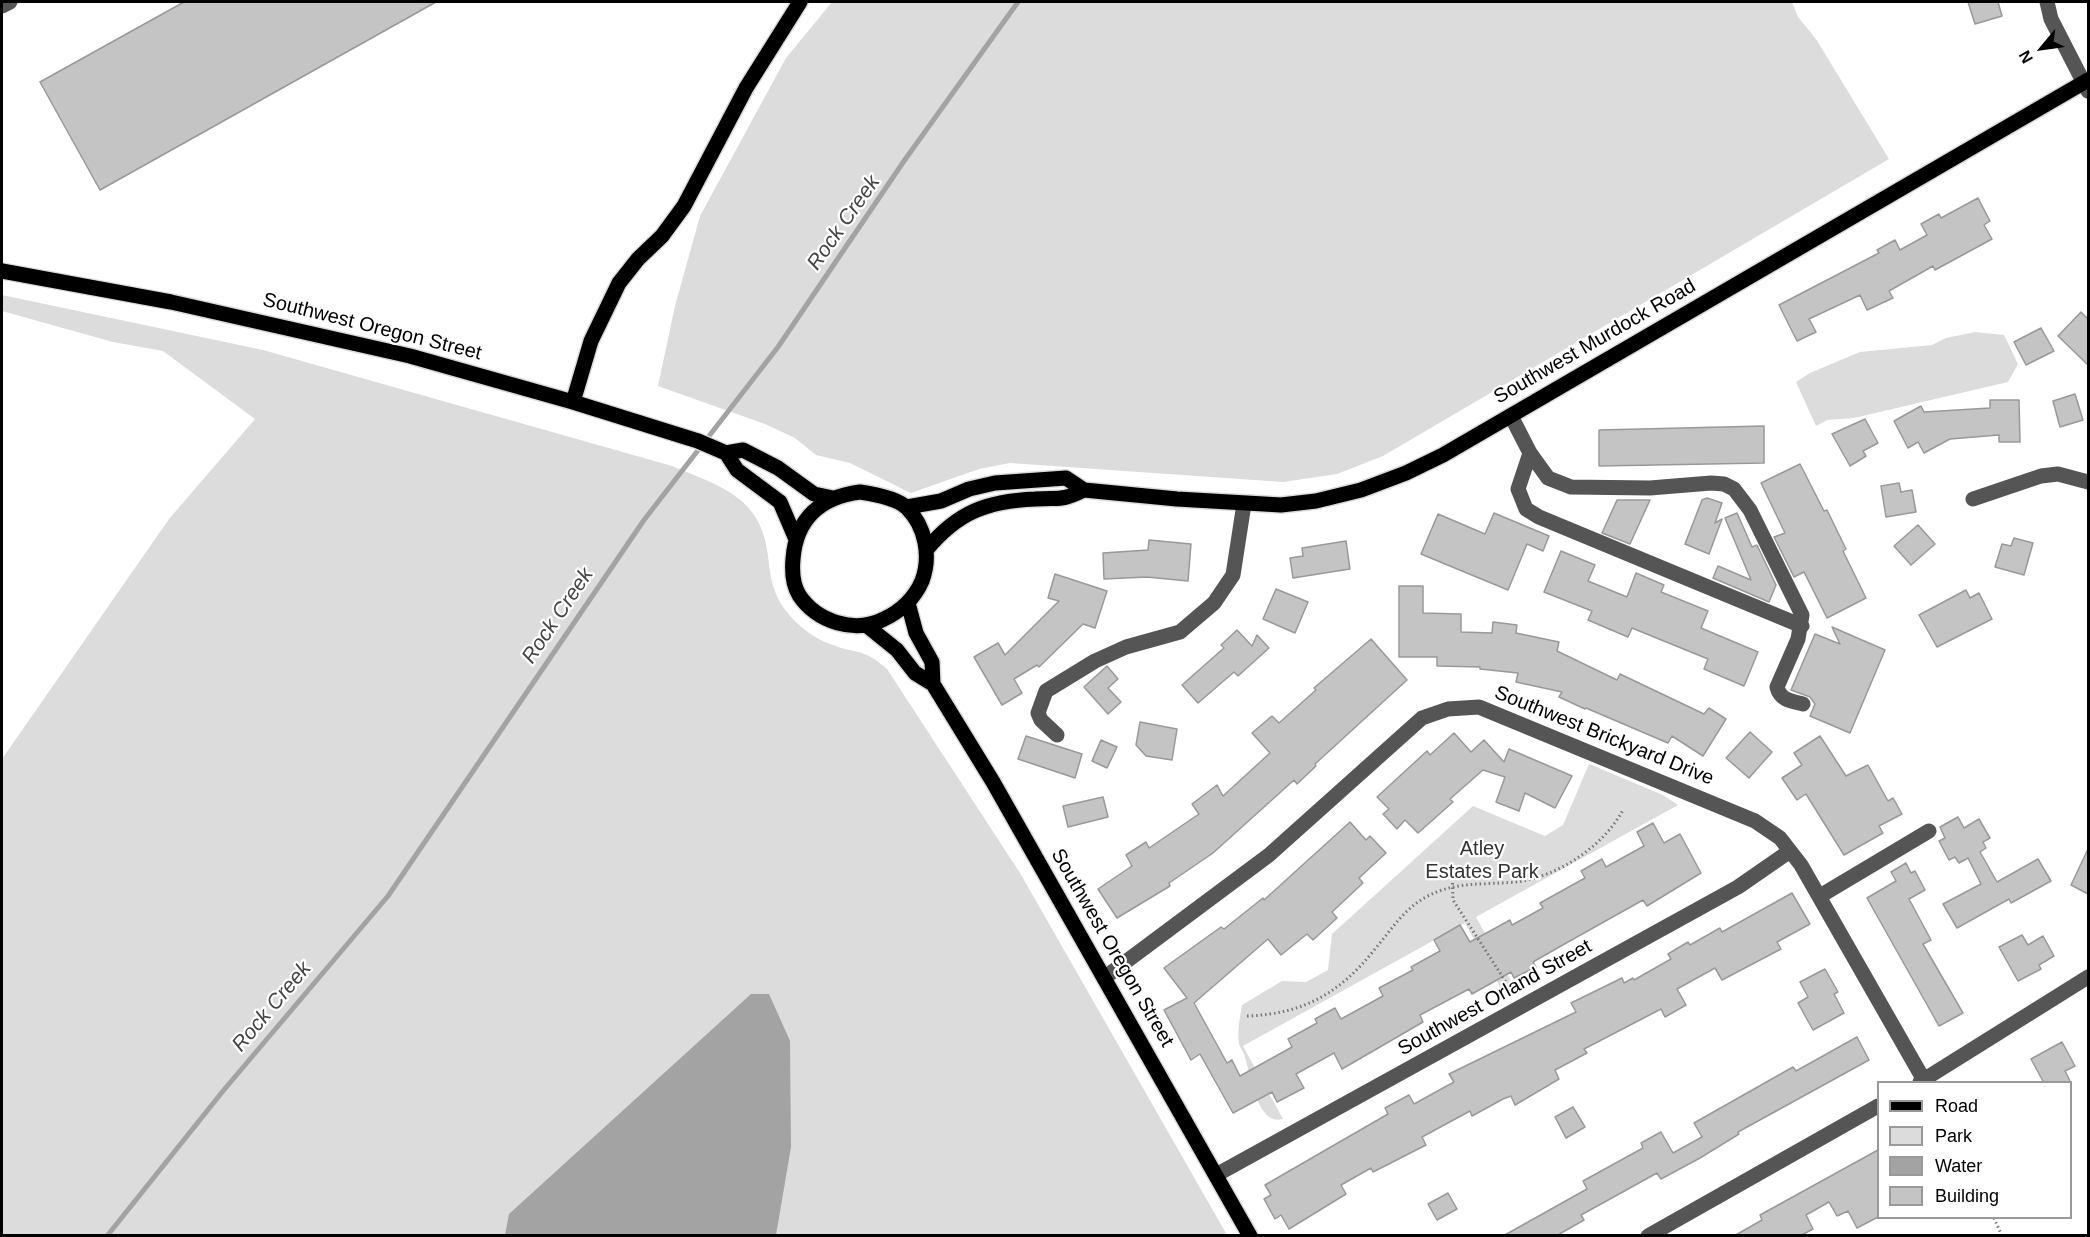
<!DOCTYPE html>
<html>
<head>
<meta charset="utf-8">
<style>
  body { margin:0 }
  #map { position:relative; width:2090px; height:1237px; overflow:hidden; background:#fff; font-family:Helvetica,sans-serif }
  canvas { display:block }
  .frame { position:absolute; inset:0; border:3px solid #000; pointer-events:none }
  .legend { position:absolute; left:1877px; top:1081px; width:195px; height:138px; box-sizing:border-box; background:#fff; border:2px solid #999; margin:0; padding:8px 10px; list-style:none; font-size:18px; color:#000 }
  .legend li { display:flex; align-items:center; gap:12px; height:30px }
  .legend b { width:30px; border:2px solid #999 }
  .north { position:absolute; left:2012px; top:18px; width:60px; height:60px; -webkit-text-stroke:4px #fff; paint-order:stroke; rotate:241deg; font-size:16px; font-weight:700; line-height:24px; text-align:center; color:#000 }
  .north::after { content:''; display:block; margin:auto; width:21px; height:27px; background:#000; clip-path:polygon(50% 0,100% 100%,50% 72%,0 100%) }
</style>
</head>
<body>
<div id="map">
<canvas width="2090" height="1237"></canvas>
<div class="frame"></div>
<ul class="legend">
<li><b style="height:8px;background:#000"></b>Road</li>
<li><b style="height:16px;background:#dcdcdc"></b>Park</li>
<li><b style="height:16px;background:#a3a3a3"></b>Water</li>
<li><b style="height:16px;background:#c4c4c4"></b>Building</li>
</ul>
<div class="north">N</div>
</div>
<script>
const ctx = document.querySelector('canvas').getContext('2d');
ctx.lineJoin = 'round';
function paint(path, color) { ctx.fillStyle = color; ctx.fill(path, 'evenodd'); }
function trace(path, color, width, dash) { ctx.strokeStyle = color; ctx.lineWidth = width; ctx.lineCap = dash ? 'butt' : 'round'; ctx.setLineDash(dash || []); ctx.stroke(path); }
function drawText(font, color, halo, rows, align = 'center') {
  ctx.font = font + ' Helvetica,sans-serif'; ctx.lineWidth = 4.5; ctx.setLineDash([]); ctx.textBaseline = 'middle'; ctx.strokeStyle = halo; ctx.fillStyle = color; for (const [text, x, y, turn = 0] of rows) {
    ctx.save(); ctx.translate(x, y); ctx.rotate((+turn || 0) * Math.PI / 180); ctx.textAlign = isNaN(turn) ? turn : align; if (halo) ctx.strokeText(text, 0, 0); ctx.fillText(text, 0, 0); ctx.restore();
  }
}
paint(new Path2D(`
  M 832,2 L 1792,2 L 1798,17 L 1816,39 L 1889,159 L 1383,456 L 1337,474 L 1283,482 L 1010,463 L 979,469 L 911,493 L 850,463 L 816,455 L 795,438 L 765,424 L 658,386 L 675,306 L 700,216 L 786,58 Z
  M 2,295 L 263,350 L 672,466 C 720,486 762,497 768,556 C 770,576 773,595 786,611 C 797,625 813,638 830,644 C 856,655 861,646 887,669 L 1020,873 L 1227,1235 L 2,1236 L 2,759 L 169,519 L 255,419 L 163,351 L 113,342 L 2,311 Z
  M 1975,332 L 2004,335 L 2018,364 L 2008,382 L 1854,418 L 1827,420 L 1816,426 L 1796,382 L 1810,373 L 1860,352 L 1932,345 L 1946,338 Z
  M 1589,764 L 1663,795 L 1678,805 L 1476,917 L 1516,990 L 1505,996 L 1465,923 L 1243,1046 L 1283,1119 C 1257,1127 1250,1073 1245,1057 C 1244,1052 1240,1048 1239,1044 C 1237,1031 1240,1017 1242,1005 L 1282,981 L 1306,982 L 1328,970 L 1332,934 L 1473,806 L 1545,836 L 1563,825 Z`), '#dcdcdc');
paint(new Path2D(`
  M 751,994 L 769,994 L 790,1041 L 791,1147 L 776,1235 L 505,1235 L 509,1214 Z`), '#a3a3a3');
trace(new Path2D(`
  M 107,1236 L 223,1091 L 388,896 L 644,520 L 778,347 L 904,161 L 1018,2`), '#a3a3a3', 5);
const building = new Path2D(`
  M 184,2 L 436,2 L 100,190 L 40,82 Z
  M 1968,2 L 1998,2 L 2002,16 L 1975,24 Z
  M 1978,198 L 1990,221 L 1984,225 L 1992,239 L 1935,270 L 1933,266 L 1889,291 L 1893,298 L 1867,310 L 1860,295 L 1809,319 L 1816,332 L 1797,341 L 1779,305 L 1879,253 L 1877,250 L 1895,240 L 1900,250 L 1927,235 L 1921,224 L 1939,214 L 1941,218 Z
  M 2081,312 L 2088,319 L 2088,365 L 2058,336 Z
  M 2041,328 L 2054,351 L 2026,365 L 2014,342 Z
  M 2075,394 L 2083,420 L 2060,427 L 2053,401 Z
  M 1990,400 L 2019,400 L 2020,442 L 1999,442 L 1999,435 L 1950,439 L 1924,453 L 1918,442 L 1908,448 L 1894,421 L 1921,406 L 1924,412 L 1990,408 Z
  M 1865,419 L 1878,443 L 1863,451 L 1866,456 L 1850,466 L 1832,434 Z
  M 1764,426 L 1764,463 L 1599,466 L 1599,430 Z
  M 1800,464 L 1824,511 L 1827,510 L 1846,549 L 1843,551 L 1866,598 L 1827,618 L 1804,572 L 1794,577 L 1774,537 L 1785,533 L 1761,483 Z
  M 1899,483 L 1901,492 L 1912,490 L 1916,512 L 1886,517 L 1881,486 Z
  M 1707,498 L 1722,503 L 1715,523 L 1722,519 L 1709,554 L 1685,544 L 1702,500 Z
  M 1617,500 L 1650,500 L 1630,544 L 1602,533 Z
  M 1494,513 L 1549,536 L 1543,551 L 1527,544 L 1508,590 L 1421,554 L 1438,514 L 1485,534 Z
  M 1737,513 L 1752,547 L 1757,545 L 1776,585 L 1769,602 L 1713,578 L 1718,566 L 1751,580 L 1725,518 Z
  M 1918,525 L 1935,544 L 1911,565 L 1894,546 Z
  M 2014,538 L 2033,543 L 2024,575 L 1995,567 L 2002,544 L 2011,546 Z
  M 1149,540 L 1191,544 L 1188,581 L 1147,577 L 1104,579 L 1103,553 L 1148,550 Z
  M 1346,541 L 1350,569 L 1293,578 L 1290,558 L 1303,556 L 1302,548 Z
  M 1561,551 L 1595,565 L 1588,581 L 1627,597 L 1636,573 L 1664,585 L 1661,592 L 1708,611 L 1701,628 L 1758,652 L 1744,686 L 1704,669 L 1708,659 L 1632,628 L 1628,637 L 1588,620 L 1592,611 L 1544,592 Z
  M 1055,574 L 1107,591 L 1095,628 L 1083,624 L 1039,667 L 1037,665 L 1014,679 L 1022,693 L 1002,705 L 974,657 L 998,643 L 1005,655 L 1059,601 L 1048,598 Z
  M 1399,586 L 1423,586 L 1423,613 L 1461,614 L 1461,632 L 1492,633 L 1493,622 L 1517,625 L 1516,633 L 1559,642 L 1557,651 L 1617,680 L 1620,674 L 1704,714 L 1709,708 L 1726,719 L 1703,756 L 1672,736 L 1668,743 L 1586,708 L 1585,709 L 1559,697 L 1562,692 L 1516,682 L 1518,673 L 1480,669 L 1480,667 L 1437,666 L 1437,657 L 1399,657 Z
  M 1276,589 L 1308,602 L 1295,633 L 1263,619 Z
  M 1966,590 L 1970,598 L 1979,593 L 1992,619 L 1937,647 L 1919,615 Z
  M 1832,627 L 1885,650 L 1850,733 L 1810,716 L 1815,704 L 1810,697 L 1791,690 L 1815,634 L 1840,644 Z
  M 1237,630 L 1252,646 L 1257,635 L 1269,648 L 1238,676 L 1234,672 L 1198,703 L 1182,685 L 1224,648 L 1221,645 Z
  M 1371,639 L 1407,680 L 1315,764 L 1316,766 L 1297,784 L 1294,780 L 1213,853 L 1169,883 L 1170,886 L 1117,918 L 1098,889 L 1132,866 L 1126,855 L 1146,842 L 1149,848 L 1199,814 L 1192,804 L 1217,785 L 1223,796 L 1270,753 L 1252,733 L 1272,716 L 1279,723 L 1316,690 L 1314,688 Z
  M 1107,666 L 1118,679 L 1108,688 L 1121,702 L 1108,714 L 1084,687 Z
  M 1140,722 L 1177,729 L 1172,760 L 1146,756 L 1136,745 Z
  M 1750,732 L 1772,752 L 1749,778 L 1726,758 Z
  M 1454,733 L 1471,752 L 1484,740 L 1504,762 L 1509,749 L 1572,776 L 1555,808 L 1525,793 L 1519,811 L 1496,802 L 1505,777 L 1483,770 L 1450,799 L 1453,802 L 1418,833 L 1405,820 L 1397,829 L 1383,814 L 1389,809 L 1377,797 L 1427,751 L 1430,755 Z
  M 1026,736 L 1082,754 L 1075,778 L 1018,759 Z
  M 1820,736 L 1846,776 L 1868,765 L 1888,801 L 1893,798 L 1902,814 L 1879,826 L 1883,833 L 1844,855 L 1806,794 L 1797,800 L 1782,778 L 1802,765 L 1794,753 Z
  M 1101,740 L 1117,747 L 1107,768 L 1092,761 Z
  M 1103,797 L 1108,817 L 1068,827 L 1063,806 Z
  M 1958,817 L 1964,828 L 1979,819 L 1990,838 L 1983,842 L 1986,848 L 1980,852 L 1997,882 L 2038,859 L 2051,881 L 2011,903 L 2009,899 L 1957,928 L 1943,904 L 1981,884 L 1968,858 L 1959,863 L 1955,857 L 1949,860 L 1939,841 L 1945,838 L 1940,827 Z
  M 1350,822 L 1366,840 L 1370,836 L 1386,853 L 1359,878 L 1363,883 L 1332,912 L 1337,918 L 1313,940 L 1307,934 L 1281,955 L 1268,939 L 1194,1003 L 1227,1063 L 1232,1060 L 1240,1076 L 1292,1047 L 1288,1039 L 1317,1023 L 1315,1019 L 1335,1008 L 1341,1019 L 1383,996 L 1379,988 L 1413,970 L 1411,967 L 1440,951 L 1434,940 L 1460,925 L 1470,942 L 1510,920 L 1512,925 L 1543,908 L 1540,903 L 1585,878 L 1581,871 L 1602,859 L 1606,867 L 1644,846 L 1637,832 L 1653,823 L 1664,843 L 1680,834 L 1701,873 L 1647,906 L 1643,900 L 1568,942 L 1533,962 L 1536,967 L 1514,978 L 1511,972 L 1472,994 L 1469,989 L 1420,1015 L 1423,1022 L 1342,1069 L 1334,1053 L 1296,1074 L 1304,1088 L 1277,1102 L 1272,1092 L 1233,1113 L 1200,1054 L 1191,1060 L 1164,1010 L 1187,998 L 1164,968 L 1221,927 L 1224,929 L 1263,898 L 1264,900 Z
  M 2088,849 L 2088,894 L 2071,885 Z
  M 1906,863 L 1911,873 L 1915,871 L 1925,890 L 1909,899 L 1931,940 L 1923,944 L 1963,1013 L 1939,1026 L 1867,898 L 1896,881 L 1891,872 Z
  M 1792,893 L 1810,924 L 1777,942 L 1781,949 L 1722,980 L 1715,968 L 1677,989 L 1686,1005 L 1665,1017 L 1661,1009 L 1584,1049 L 1587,1053 L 1555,1070 L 1559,1079 L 1515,1105 L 1511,1096 L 1503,1099 L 1472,1116 L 1470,1111 L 1422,1137 L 1426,1145 L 1373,1172 L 1371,1168 L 1341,1185 L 1346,1194 L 1289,1229 L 1281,1215 L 1275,1219 L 1264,1199 L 1271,1195 L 1265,1185 L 1388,1114 L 1385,1108 L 1409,1095 L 1414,1104 L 1454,1082 L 1449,1074 L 1576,1012 L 1571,1003 L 1622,978 L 1624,983 L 1633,978 L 1634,980 L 1671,959 L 1668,954 L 1688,942 L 1690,945 L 1720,928 L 1722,932 Z
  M 2022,935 L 2028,945 L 2043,936 L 2054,956 L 2039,965 L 2041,969 L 2018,981 L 1999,947 Z
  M 1825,969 L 1838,992 L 1834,994 L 1844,1013 L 1813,1030 L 1798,1003 L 1808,997 L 1800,982 Z
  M 1857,1037 L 1869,1060 L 1738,1132 L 1739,1134 L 1700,1158 L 1661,1179 L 1657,1173 L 1581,1215 L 1584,1220 L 1556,1236 L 1503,1236 L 1587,1189 L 1583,1181 L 1643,1148 L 1641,1143 L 1661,1132 L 1673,1153 L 1702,1137 L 1694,1123 L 1793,1067 L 1796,1071 Z
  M 2062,1042 L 2075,1066 L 2065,1071 L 2071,1083 L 2044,1083 L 2031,1059 Z
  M 1573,1107 L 1585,1127 L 1566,1138 L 1555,1117 Z
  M 1878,1150 L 1878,1217 L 1857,1228 L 1848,1211 L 1837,1216 L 1829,1202 L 1806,1215 L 1813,1229 L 1800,1236 L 1734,1236 L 1762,1220 L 1760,1215 Z
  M 1448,1193 L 1457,1209 L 1437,1220 L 1428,1204 Z`);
paint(building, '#c4c4c4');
trace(building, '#999', 1.5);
const major = new Path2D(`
  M 2,271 L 171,302 L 410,356 L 573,402 L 698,441 L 726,453 L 743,450 L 778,468 L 814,494 L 833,498
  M 573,402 L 591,341 L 619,283 L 638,259 L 662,236 L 684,206 L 746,88 L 800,2
  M 726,453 L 737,470 L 780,502 L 795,537
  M 860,492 C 874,494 897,498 907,508 C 926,527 931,557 922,581 C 914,599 901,611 884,619 C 855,634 817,622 799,595 C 793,585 792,570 793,559 C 796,518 821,497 860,492 Z
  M 907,507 L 941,501 L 969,489 L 995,483 L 1066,478 L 1084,490 L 1177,499 L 1281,505 L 1316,501 L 1361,490 L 1406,473 L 1443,455 L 2088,80
  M 927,549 C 958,512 987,501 1035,499 C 1061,497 1059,502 1084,490
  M 908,603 L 916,633 L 932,662 L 933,684
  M 866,625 L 897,650 L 915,673 L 933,684 L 993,782 L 1250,1236`);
trace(major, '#dbdbdb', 18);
trace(new Path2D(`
  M 1452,865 L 1453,900 L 1513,993
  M 1247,1016 C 1304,1014 1340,993 1375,949 C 1391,930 1404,909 1426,897 C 1455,881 1484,885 1516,882 C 1557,877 1603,847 1623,810
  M 1994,1218 L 2002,1236`), '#777', 3, [1.5, 3]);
trace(new Path2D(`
  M 2047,2 L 2051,19 L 2088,91
  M 2,6 L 10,2
  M 1511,416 L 1530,453 L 1518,489 L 1526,509 L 1539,517 L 1802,626
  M 1530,453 L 1548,478 L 1571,487 L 1650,488 L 1711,483 L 1724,484 L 1734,489 L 1750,510 L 1802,615 L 1798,639 L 1777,687 C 1780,700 1791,701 1803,704
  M 1973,499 L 2041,476 L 2058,474 L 2088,482
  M 1057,735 L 1041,720 L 1038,713 L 1046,691 L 1095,661 L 1126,647 L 1180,632 L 1214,603 L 1233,575 L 1244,504
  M 1820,896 L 1929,831
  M 1104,978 L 1269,855 L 1422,718 L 1448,709 L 1479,707 L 1755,821 L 1780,838 L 1801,865 L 1925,1082
  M 1920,1082 L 2088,977
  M 1216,1175 L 1738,887 L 1790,851
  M 1648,1236 L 1878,1106`), '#555', 15);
trace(major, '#000', 15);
drawText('20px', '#000', '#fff', [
  ["Southwest Oregon Street",372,327,14],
  ["Southwest Murdock Road",1595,342,-30],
  ["Southwest Brickyard Drive",1604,736,22],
  ["Southwest Oregon Street",1112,948,60],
  ["Southwest Orland Street",1495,998,-29]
]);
drawText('20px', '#333', '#fff', [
  ["Atley",1482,849],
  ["Estates Park",1482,872]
]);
drawText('italic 21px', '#444', '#fff', [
  ["Rock Creek",844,223,-55],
  ["Rock Creek",558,616,-56],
  ["Rock Creek",272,1007,-50]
]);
</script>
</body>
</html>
